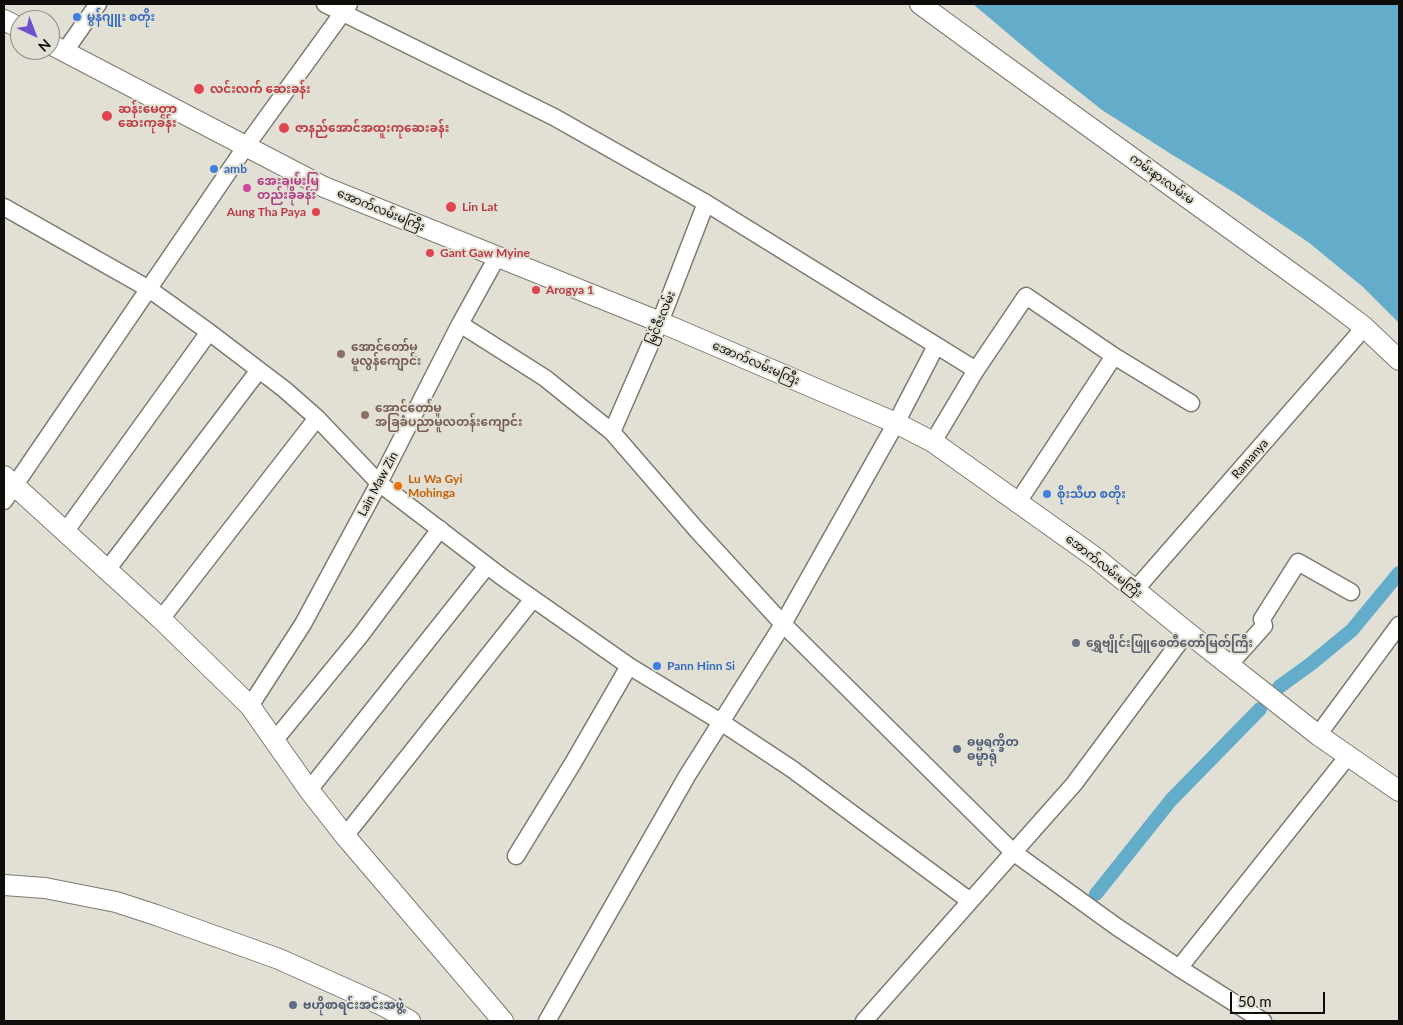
<!DOCTYPE html>
<html>
<head>
<meta charset="utf-8">
<style>
  body { margin:0 }
  #map { position:relative; width:1403px; height:1025px; overflow:hidden; background:#e2e0d4; font-family:Lato,sans-serif }
  canvas { display:block }
  .frame { position:absolute; inset:0; border:5px solid #0e0d0a; pointer-events:none }
  .north { position:absolute; left:10px; top:10px; width:50px; height:50px; box-sizing:border-box; background:#e2e0d4; border:1px solid #8d8c83; border-radius:50%; rotate:137deg; font-size:14px; font-weight:700; line-height:20px; text-align:center; color:#0e0d0a }
  .north::after { content:''; display:block; margin:auto; width:18px; height:22px; background:#6f52cb; clip-path:polygon(50% 0,100% 100%,50% 72%,0 100%) }
  .scale { position:absolute; left:1230px; top:992px; width:95px; height:22px; box-sizing:border-box; border:2px solid #0e0d0a; border-top:0; padding-left:6px; font-size:15px; line-height:18px; white-space:nowrap; color:#0e0d0a; -webkit-text-stroke:4px #e2e0d4; paint-order:stroke }
</style>
</head>
<body>
<div id="map">
<canvas width="1403" height="1025"></canvas>
<div class="frame"></div>
<div class="north">N</div>
<div class="scale">50 m</div>
</div>
<script>
const ctx = document.querySelector('canvas').getContext('2d');
ctx.lineJoin = 'round';
function paint(path, color) { ctx.fillStyle = color; ctx.fill(path, 'evenodd'); }
function trace(path, color, width, dash) { ctx.strokeStyle = color; ctx.lineWidth = width; ctx.lineCap = dash ? 'butt' : 'round'; ctx.setLineDash(dash || []); ctx.stroke(path); }
function drawText(font, color, halo, rows, align = 'center') {
  ctx.font = font + ' Lato,"Noto Sans Myanmar",sans-serif'; ctx.lineWidth = 4; ctx.setLineDash([]); ctx.textBaseline = 'middle'; ctx.strokeStyle = halo; ctx.fillStyle = color; for (const [text, x, y, turn = 0] of rows) {
    ctx.save(); ctx.translate(x, y); ctx.rotate((+turn || 0) * Math.PI / 180); ctx.textAlign = isNaN(turn) ? turn : align; if (halo) ctx.strokeText(text, 0, 0); ctx.fillText(text, 0, 0); ctx.restore();
  }
}
paint(new Path2D(`
  M 973,4 L 1399,4 L 1399,323 L 1363,287 L 1308,242 L 1235,193 L 1171,154 L 1102,110 L 1044,64 Z`), '#63adca');
trace(new Path2D(`
  M 1279,687 L 1312,663 L 1352,630 L 1399,573
  M 1096,894 L 1171,800 L 1260,709`), '#63adca', 14);
const minor = new Path2D(`
  M 325,4 L 554,117 L 706,203 L 976,370
  M 65,51 L 98,4
  M 4,207 L 149,289 L 209,332 L 284,389 L 317,418 L 379,483 L 502,577 L 629,666 L 721,722 L 792,769 L 970,901
  M 460,324 L 545,378 L 612,432 L 696,529 L 783,624 L 1013,852 L 1117,927 L 1179,968 L 1263,1021
  M 612,432 L 660,322 L 706,203
  M 933,442 L 976,370 L 1026,296 L 1114,356 L 1191,403
  M 4,501 L 246,146 L 349,4
  M 1018,502 L 1114,356
  M 65,532 L 209,332
  M 107,570 L 259,370
  M 1135,590 L 1356,337 L 1363,326
  M 161,619 L 317,418
  M 1229,665 L 1264,626 L 1262,619 L 1298,562 L 1351,592
  M 250,706 L 303,624 L 379,483 L 460,324 L 497,257
  M 1318,735 L 1399,625
  M 274,741 L 360,636 L 440,529
  M 309,790 L 487,566
  M 345,836 L 533,599
  M 516,856 L 573,763 L 629,666
  M 1179,968 L 1348,756
  M 547,1021 L 687,776 L 783,624 L 896,423 L 936,346
  M 864,1021 L 1074,784 L 1187,632`);
const major = new Path2D(`
  M 920,4 L 998,61 L 1322,295 L 1363,326 L 1399,360
  M 4,20 L 20,28
  M 50,44 L 324,187 L 660,322 L 896,423 L 933,442 L 1096,558 L 1187,632 L 1318,735 L 1399,791
  M 4,476 L 161,619 L 250,706 L 309,790 L 345,836 L 503,1021
  M 4,885 L 45,888 L 116,902 L 156,915 L 279,959 L 384,1006 L 410,1021`);
trace(minor, '#7d7a70', 19);
trace(major, '#7d7a70', 22);
trace(minor, '#fff', 16);
trace(major, '#fff', 20);
for (const [x, y, r, color] of [
  [77,17,5,"#3f7fe0"],
  [199,89,6,"#e0444e"],
  [107,116,6,"#e0444e"],
  [284,128,6,"#e0444e"],
  [214,169,5,"#3f7fe0"],
  [247,188,5,"#d1479c"],
  [451,207,6,"#e0444e"],
  [316,212,5,"#e0444e"],
  [430,253,5,"#e0444e"],
  [536,290,5,"#e0444e"],
  [341,354,5,"#8d6e63"],
  [365,415,5,"#8d6e63"],
  [398,486,5,"#e8710a"],
  [1047,494,5,"#3f7fe0"],
  [1076,643,5,"#6b7280"],
  [657,666,5,"#3f7fe0"],
  [957,749,5,"#5c6f8a"],
  [293,1005,5,"#5c6f8a"]
]) { const dot = new Path2D(); dot.arc(x, y, r, 0, 2 * Math.PI); ctx.fillStyle = color; ctx.fill(dot); trace(dot, '#e2e0d4', 2); }
drawText('bold 12px', '#366cbe', '#e2e0d4', [
  ["မွန်ဂျူး စတိုး",87,17],
  ["amb",224,169],
  ["စိုးသီဟ စတိုး",1057,494],
  ["Pann Hinn Si",667,666]
], 'left');
drawText('bold 12px', '#be3a42', '#e2e0d4', [
  ["လင်းလက် ဆေးခန်း",210,89],
  ["ဆန်းမေတ္တာ",118,109],
  ["ဆေးကုခန်း",118,123],
  ["ဇာနည်အောင်အထူးကုဆေးခန်း",295,128],
  ["Lin Lat",462,207],
  ["Aung Tha Paya",306,212,"right"],
  ["Gant Gaw Myine",440,253],
  ["Arogya 1",546,290]
], 'left');
drawText('12px', '#0e0d0a', '#e2e0d4', [
  ["ကမ်းနားလမ်းမ",1162,179,36],
  ["အောက်လမ်းမကြီး",381,210,22],
  ["မြင်ဇီးလမ်း",661,318,-68],
  ["အောက်လမ်းမကြီး",756,363,23],
  ["Ramanya",1250,459,-49],
  ["Lain Maw Zin",378,484,-62],
  ["အောက်လမ်းမကြီး",1104,566,38]
]);
drawText('bold 12px', '#b23c85', '#e2e0d4', [
  ["အေးချမ်းမြ",257,181],
  ["တည်းခိုခန်း",257,195]
], 'left');
drawText('bold 12px', '#785e54', '#e2e0d4', [
  ["အောင်တော်မူ",351,347],
  ["မူလွန်ကျောင်း",351,361],
  ["အောင်တော်မူ",375,408],
  ["အခြခံပညာမူလတန်းကျောင်း",375,422]
], 'left');
drawText('bold 12px', '#c56008', '#e2e0d4', [
  ["Lu Wa Gyi",408,479],
  ["Mohinga",408,493]
], 'left');
drawText('bold 12px', '#5b616d', '#e2e0d4', [
  ["ရွှေဗျိုင်းဖြူစေတီတော်မြတ်ကြီး",1086,643]
], 'left');
drawText('bold 12px', '#4e5e75', '#e2e0d4', [
  ["ဓမ္မရက္ခိတ",967,742],
  ["ဓမ္မာရုံ",967,756],
  ["ဗဟိုစာရင်းအင်းအဖွဲ့",303,1005]
], 'left');
</script>
</body>
</html>
